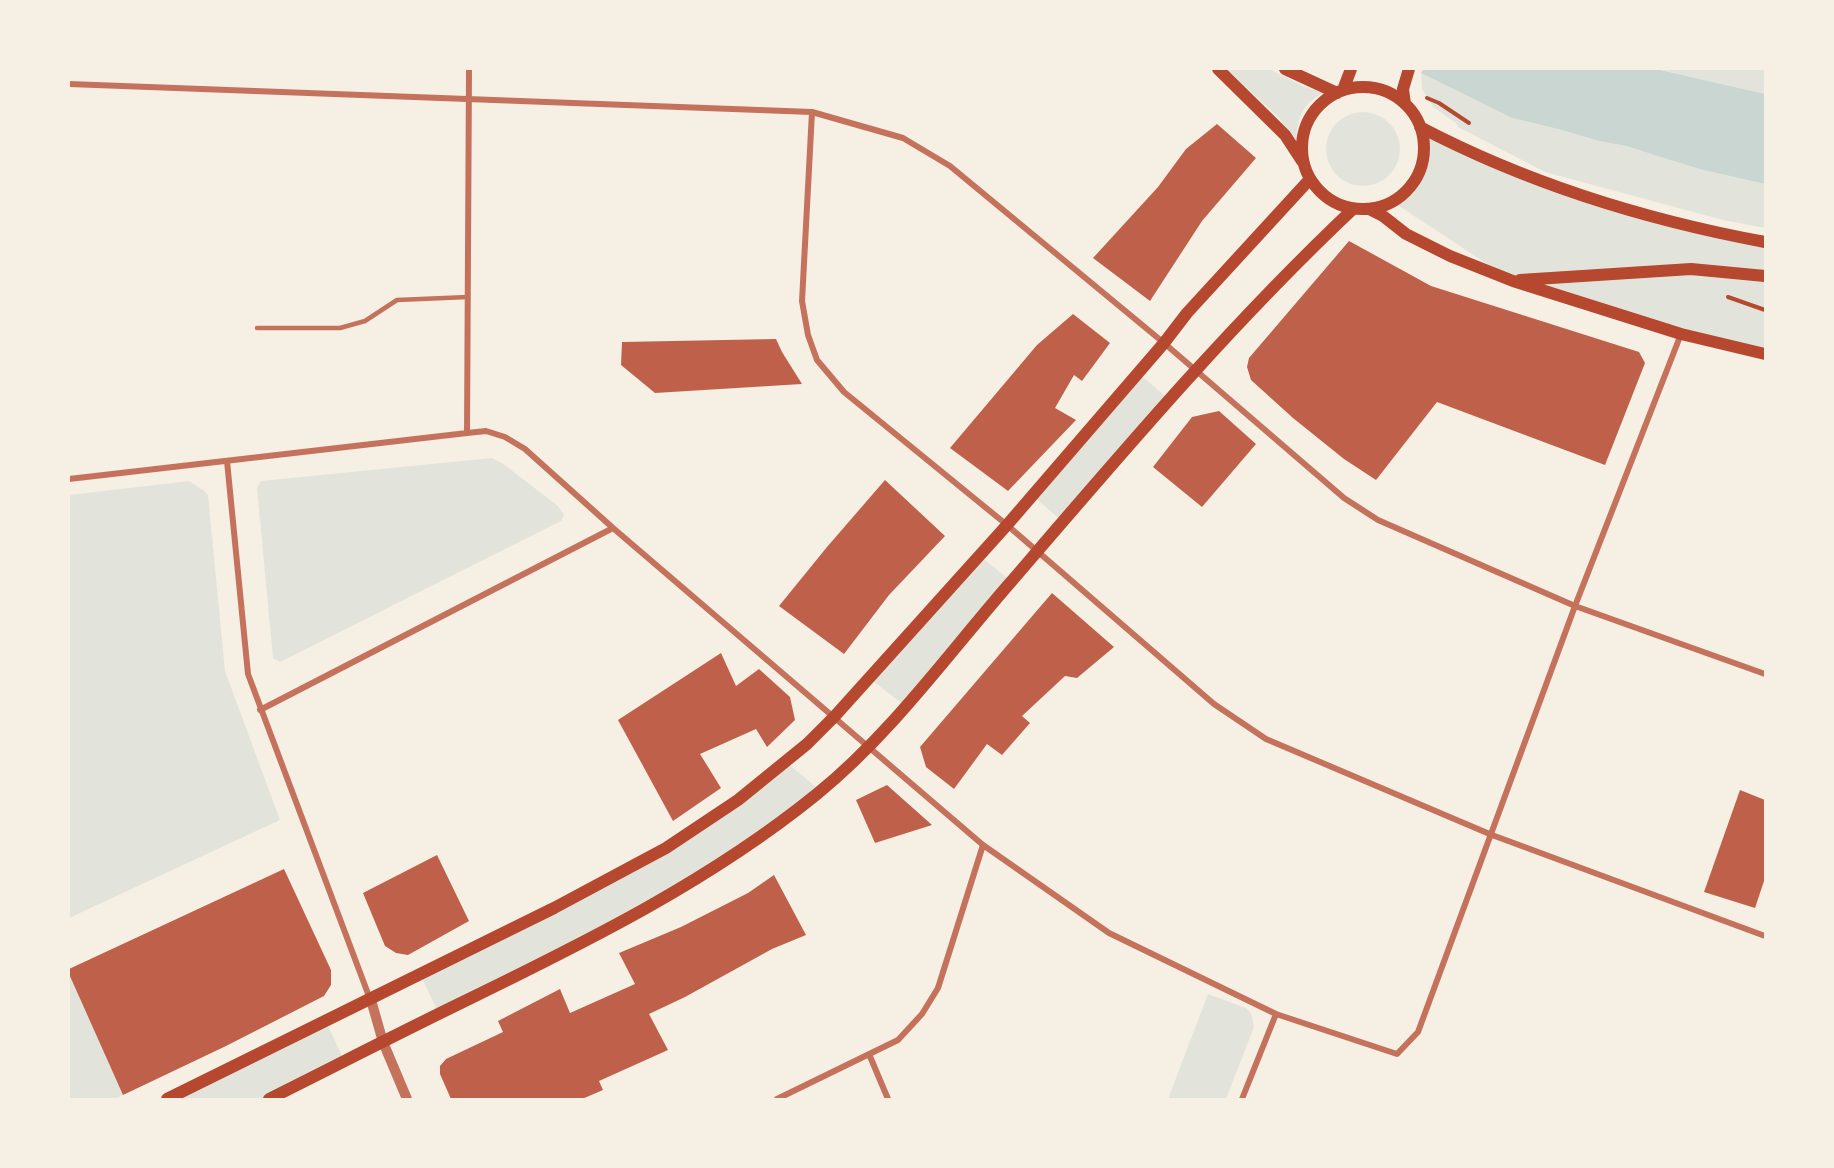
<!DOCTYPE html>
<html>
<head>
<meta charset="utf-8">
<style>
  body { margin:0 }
  #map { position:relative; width:1834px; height:1168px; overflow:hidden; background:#f6efe4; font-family:"Titillium Web",sans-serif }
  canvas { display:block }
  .frame { position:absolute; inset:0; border:70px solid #f6efe4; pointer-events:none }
</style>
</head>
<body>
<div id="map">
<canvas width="1834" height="1168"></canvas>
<div class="frame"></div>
</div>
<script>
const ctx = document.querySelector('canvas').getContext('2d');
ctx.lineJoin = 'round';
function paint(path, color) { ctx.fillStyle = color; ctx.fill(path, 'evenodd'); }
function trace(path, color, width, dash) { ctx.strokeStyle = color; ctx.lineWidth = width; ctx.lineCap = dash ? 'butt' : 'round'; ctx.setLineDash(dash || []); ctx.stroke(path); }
paint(new Path2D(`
  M 1227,69 L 1269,69 L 1303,86 L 1323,93 C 1302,105 1298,116 1296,141 L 1279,118 Z
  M 1656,69 L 1765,69 L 1765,94 Z
  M 1421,73 L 1512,118 L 1558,129 L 1599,141 L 1626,146 L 1699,169 L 1765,184 L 1765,228 L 1723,220 L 1545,172 L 1458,127 L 1456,123 L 1433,107 L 1422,89 Z
  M1326 149a37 37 0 1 1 74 0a37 37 0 1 1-74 0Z
  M 1420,127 L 1516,172 L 1765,245 L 1765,354 L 1513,281 L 1393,202 C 1421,183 1428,159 1420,127 Z
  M 1138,373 L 1170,400 L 1063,522 L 1033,496 Z
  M 492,458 L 502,463 L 558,506 L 564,515 L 561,521 L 280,662 L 273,658 L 257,488 L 261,481 Z
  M 189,481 L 203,490 L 208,495 L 225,671 L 280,820 L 69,918 L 69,495 Z
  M 980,556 L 1011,581 L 905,706 L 869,678 Z
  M 786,762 L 821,791 L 753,844 L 439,1014 L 420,974 L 666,848 Z
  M 69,974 L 123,1095 L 115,1099 L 69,1099 Z
  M 1208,994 L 1246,1008 L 1251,1013 L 1254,1027 L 1226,1099 L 1168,1099 Z
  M 326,1021 L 344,1061 L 269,1099 L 167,1099 Z`), '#e2e4dc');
paint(new Path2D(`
  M 1423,69 L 1656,69 L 1765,94 L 1765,184 L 1699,169 L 1626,146 L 1599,141 L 1558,129 L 1512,118 L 1421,73 Z`), '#c9d6d2');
paint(new Path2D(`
  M 1217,124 L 1256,158 L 1202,221 L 1150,301 L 1093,258 L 1158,187 L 1186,149 Z
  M 1349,241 L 1431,286 L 1639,352 L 1645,363 L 1605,465 L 1437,402 L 1376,480 L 1344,459 L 1293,418 L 1251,380 L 1247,367 L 1249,358 Z
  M 1073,314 L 1110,343 L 1082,381 L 1074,375 L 1055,408 L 1076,420 L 1008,491 L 950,448 L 1037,345 Z
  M 776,339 L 782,352 L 802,384 L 655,393 L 621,365 L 622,342 Z
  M 1219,411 L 1256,444 L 1202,507 L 1153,467 L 1192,417 Z
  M 885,480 L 945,536 L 889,595 L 844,654 L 779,606 L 827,547 Z
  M 1052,593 L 1114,647 L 1077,678 L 1065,676 L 1022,716 L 1030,723 L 1002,755 L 987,744 L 954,789 L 926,767 L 920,747 Z
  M 721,653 L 736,686 L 759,669 L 790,697 L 795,720 L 767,747 L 756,729 L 700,754 L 721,788 L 673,821 L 618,720 Z
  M 887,785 L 932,825 L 875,843 L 856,800 Z
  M 1740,790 L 1765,800 L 1765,878 L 1755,908 L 1704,892 Z
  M 437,855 L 469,921 L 408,955 L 396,953 L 385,946 L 363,893 Z
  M 284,869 L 331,970 L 331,985 L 324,996 L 226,1046 L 123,1095 L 69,974 L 69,969 Z
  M 774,875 L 806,935 L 772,949 L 685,997 L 649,1014 L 668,1050 L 599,1081 L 603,1090 L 582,1099 L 451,1099 L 440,1074 L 440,1066 L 446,1059 L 503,1032 L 498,1021 L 560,989 L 570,1013 L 635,984 L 619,953 L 681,927 L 748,893 Z`), '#bf614a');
trace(new Path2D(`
  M 1427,98 L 1439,103 L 1469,123
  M 1728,297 L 1765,310`), '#b5482f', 4);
trace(new Path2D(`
  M 257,328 L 340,328 L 365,321 L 397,300 L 468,297`), '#c5725c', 4.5);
trace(new Path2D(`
  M 69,84 L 812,112 L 903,138 L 950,166 L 1164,343 L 1344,498 L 1378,520 L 1575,606 L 1765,674
  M 812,112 L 802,301 L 808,335 L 817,360 L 844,392 L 1007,525 L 1214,704 L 1266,739 L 1492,835 L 1765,936
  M 467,433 L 469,69
  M 227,461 L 248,674 L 370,999
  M 69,479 L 467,433 L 486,431 L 505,437 L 525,449 L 613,528 L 983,845 L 1109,933 L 1276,1014 L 1397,1054 L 1418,1032 L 1575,606 L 1681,334
  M 260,710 L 613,528
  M 869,1054 L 888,1099
  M 777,1099 L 898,1040 L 922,1014 L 938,988 L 983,845
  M 1242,1099 L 1276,1014`), '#c5725c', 6);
trace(new Path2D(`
  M 371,1000 L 383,1042 L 407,1099`), '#c5725c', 10);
trace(new Path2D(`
  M 1218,69 L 1285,135 L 1302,161
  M 1285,69 L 1337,93
  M1302 148a61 61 0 1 1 122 0a61 61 0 1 1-122 0Z
  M 1343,90 L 1351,69
  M 1405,104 L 1403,89 L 1409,69
  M 1420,127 C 1527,183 1646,220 1765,242
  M 1371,210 L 1383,216 L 1406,234 L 1450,256 L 1513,281 L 1681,334 L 1765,354
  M 1520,280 L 1691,269 L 1765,276
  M 167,1099 L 554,908 L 666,848 L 738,800 L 807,744 L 834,717 L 1007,525 L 1164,343 L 1187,313 L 1310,179
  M 269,1099 C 335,1066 401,1032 467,1000 C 590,940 711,880 817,794 C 891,734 948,654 1010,583 C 1120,455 1230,325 1353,209`), '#b5482f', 12);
</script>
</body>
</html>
